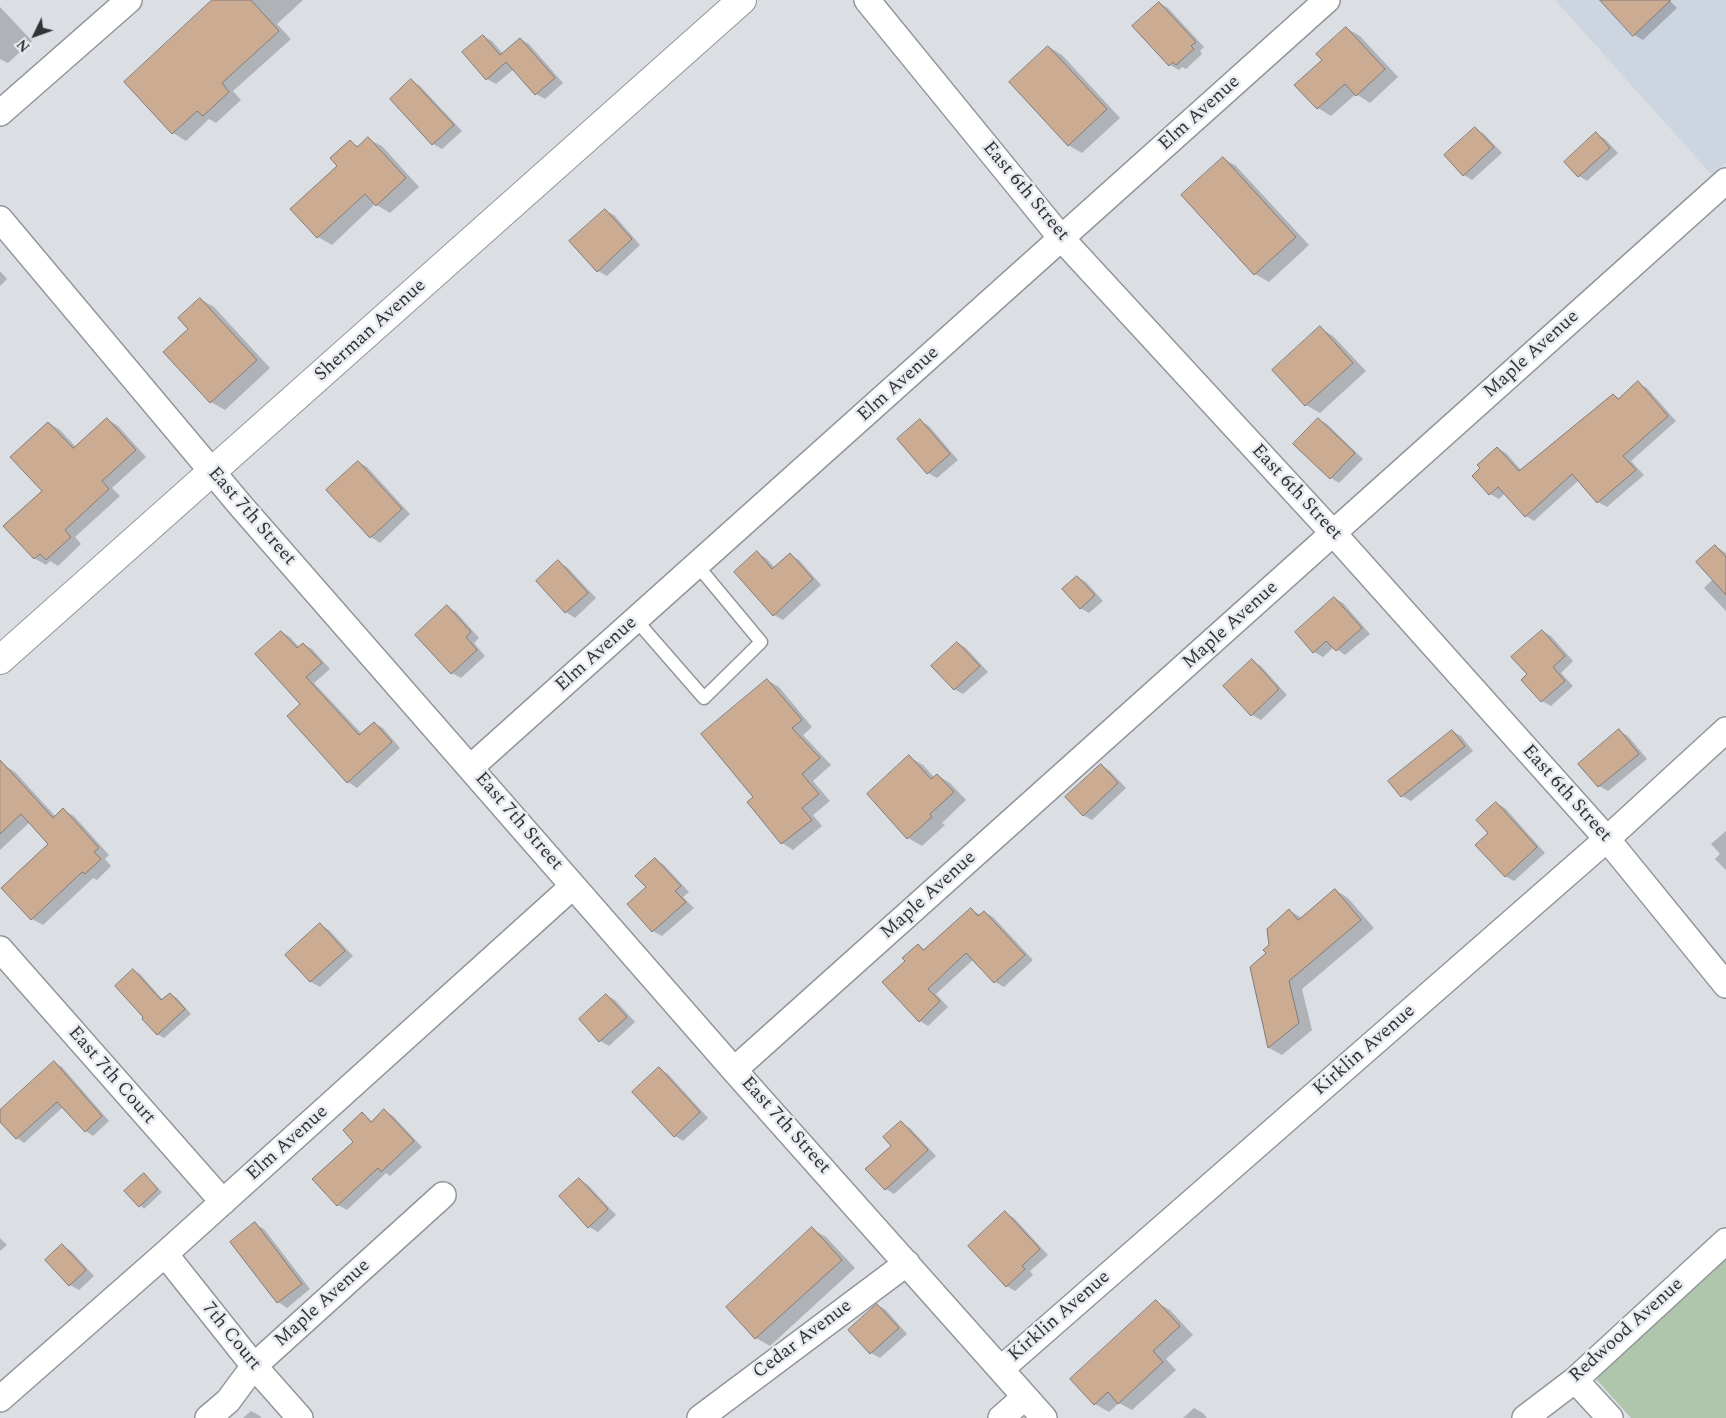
<!DOCTYPE html>
<html>
<head>
<meta charset="utf-8">
<style>
  body { margin:0 }
  #map { position:relative; width:1726px; height:1418px; overflow:hidden; background:#dbdfe4; font-family:Spectral,serif }
  canvas { display:block }
  .north { position:absolute; left:10px; top:10px; width:50px; height:50px; -webkit-text-stroke:4px #e8ecf1; paint-order:stroke; rotate:228deg; font-size:14px; font-weight:700; line-height:20px; text-align:center; color:#313335 }
  .north::after { content:''; display:block; margin:auto; width:18px; height:22px; background:#313335; clip-path:polygon(50% 0,100% 100%,50% 72%,0 100%) }
</style>
</head>
<body>
<div id="map">
<canvas width="1726" height="1418"></canvas>
<div class="north">N</div>
</div>
<script>
const ctx = document.querySelector('canvas').getContext('2d');
ctx.lineJoin = 'round';
function paint(path, color) { ctx.fillStyle = color; ctx.fill(path, 'evenodd'); }
function trace(path, color, width, dash) { ctx.strokeStyle = color; ctx.lineWidth = width; ctx.lineCap = dash ? 'butt' : 'round'; ctx.setLineDash(dash || []); ctx.stroke(path); }
function drawText(font, color, halo, rows, align = 'center') {
  ctx.font = font + ' Spectral,serif'; ctx.lineWidth = 5; ctx.setLineDash([]); ctx.textBaseline = 'middle'; ctx.strokeStyle = halo; ctx.fillStyle = color; for (const [text, x, y, turn = 0] of rows) {
    ctx.save(); ctx.translate(x, y); ctx.rotate((+turn || 0) * Math.PI / 180); ctx.textAlign = isNaN(turn) ? turn : align; if (halo) ctx.strokeText(text, 0, 0); ctx.fillText(text, 0, 0); ctx.restore();
  }
}
paint(new Path2D(`
  M 1555,0 L 1726,0 L 1726,163 L 1712,175 Z`), '#cdd5e0');
paint(new Path2D(`
  M 1726,1259 L 1726,1418 L 1631,1418 L 1596,1379 Z`), '#b0c6ac');
paint(new Path2D(`
  M 214,0 L 303,0 L 277,24 L 291,39 L 233,91 L 241,100 L 216,123 L 209,119 L 186,141 L 173,133 L 125,82 Z
  M 1602,0 L 1669,0 L 1677,8 L 1643,40 L 1634,35 Z
  M 1159,3 L 1168,8 L 1204,47 L 1200,51 L 1202,54 L 1186,69 L 1182,67 L 1179,70 L 1170,65 L 1134,27 Z
  M 0,7 L 32,41 L 8,63 L 0,59 Z
  M 1346,28 L 1360,36 L 1398,77 L 1370,103 L 1356,94 L 1331,116 L 1318,108 L 1323,60 Z
  M 483,36 L 492,41 L 503,54 L 520,39 L 529,44 L 563,83 L 545,99 L 536,94 L 514,69 L 496,84 L 487,79 Z
  M 1049,47 L 1062,55 L 1120,118 L 1082,153 L 1068,145 Z
  M 412,81 L 420,86 L 462,131 L 442,149 L 433,144 Z
  M 1475,129 L 1484,134 L 1502,153 L 1472,180 L 1464,175 Z
  M 1596,134 L 1605,139 L 1618,153 L 1587,181 L 1579,176 Z
  M 368,139 L 382,146 L 419,187 L 390,213 L 375,204 L 332,245 L 318,237 L 339,166 L 350,142 L 360,147 Z
  M 1223,158 L 1236,166 L 1309,245 L 1269,282 L 1255,274 L 1183,195 Z
  M 605,210 L 614,215 L 640,245 L 607,276 L 598,271 Z
  M 0,271 L 7,279 L 0,286 Z
  M 200,299 L 214,307 L 270,368 L 225,410 L 211,402 L 165,352 L 190,329 Z
  M 1320,328 L 1333,336 L 1366,371 L 1320,413 L 1306,405 L 1274,370 Z
  M 1638,383 L 1647,388 L 1676,421 L 1631,461 L 1644,475 L 1607,507 L 1598,502 L 1579,480 L 1534,521 L 1526,516 L 1505,493 L 1499,499 L 1490,494 L 1497,448 L 1506,453 L 1522,471 L 1613,395 L 1620,399 Z
  M 107,419 L 118,426 L 146,457 L 112,488 L 120,496 L 75,537 L 81,544 L 58,566 L 50,561 L 46,565 L 34,558 L 44,491 L 49,423 L 60,430 L 76,447 Z
  M 1318,419 L 1327,424 L 1363,459 L 1339,483 L 1331,478 Z
  M 920,421 L 929,426 L 958,460 L 937,478 L 928,473 Z
  M 358,462 L 367,467 L 410,514 L 380,543 L 371,537 L 328,490 Z
  M 1715,546 L 1726,553 L 1726,611 L 1704,588 L 1713,579 Z
  M 757,553 L 766,558 L 775,568 L 790,555 L 799,560 L 821,585 L 783,620 L 774,615 Z
  M 558,562 L 567,567 L 596,598 L 575,618 L 566,612 L 537,581 Z
  M 1077,577 L 1086,582 L 1103,601 L 1089,613 L 1080,608 Z
  M 1334,598 L 1343,603 L 1370,634 L 1345,655 L 1334,647 L 1323,657 L 1314,652 Z
  M 447,607 L 456,612 L 479,638 L 474,643 L 485,656 L 461,678 L 452,673 L 417,635 Z
  M 1542,631 L 1551,636 L 1573,661 L 1561,673 L 1573,686 L 1551,706 L 1542,701 L 1522,680 L 1528,675 Z
  M 281,632 L 290,637 L 300,648 L 303,644 L 312,649 L 330,669 L 314,683 L 362,734 L 374,723 L 383,728 L 400,748 L 357,788 L 348,782 L 289,716 L 302,704 Z
  M 958,643 L 966,648 L 988,672 L 963,694 L 954,689 Z
  M 1252,661 L 1261,666 L 1287,695 L 1261,720 L 1252,715 Z
  M 767,680 L 779,687 L 812,727 L 803,735 L 831,765 L 813,781 L 830,801 L 813,815 L 822,826 L 793,850 L 782,843 L 748,802 L 755,797 Z
  M 1452,731 L 1461,736 L 1473,751 L 1411,801 L 1402,796 Z
  M 1619,731 L 1628,736 L 1647,759 L 1608,791 L 1599,786 L 1580,764 Z
  M 909,757 L 923,765 L 934,777 L 937,775 L 950,783 L 966,800 L 942,823 L 945,825 L 922,846 L 908,838 Z
  M 4,765 L 15,772 L 56,817 L 63,810 L 74,816 L 109,855 L 105,859 L 111,866 L 97,880 L 93,878 L 43,925 L 32,919 L 50,844 L 30,822 L 0,850 L 0,769 Z
  M 1101,765 L 1110,771 L 1126,788 L 1092,820 L 1083,815 Z
  M 1496,803 L 1505,808 L 1545,853 L 1514,881 L 1505,876 L 1490,833 Z
  M 1726,831 L 1726,870 L 1715,859 L 1720,854 L 1711,844 Z
  M 655,859 L 664,865 L 689,892 L 683,897 L 694,908 L 662,936 L 653,931 L 629,905 L 647,888 Z
  M 1335,890 L 1348,898 L 1374,928 L 1302,989 L 1312,1030 L 1282,1055 L 1269,1048 L 1251,968 L 1268,953 L 1290,911 L 1302,918 Z
  M 971,910 L 981,915 L 984,912 L 993,917 L 1033,960 L 1004,987 L 995,982 L 974,959 L 936,994 L 948,1007 L 928,1026 L 920,1021 L 906,961 L 918,945 L 925,950 Z
  M 320,925 L 329,930 L 353,956 L 320,987 L 311,982 L 287,955 Z
  M 133,970 L 140,974 L 163,1000 L 170,994 L 177,998 L 191,1014 L 164,1038 L 157,1034 L 145,1017 Z
  M 606,995 L 615,1000 L 635,1022 L 609,1046 L 600,1041 Z
  M 54,1062 L 62,1067 L 109,1121 L 93,1136 L 86,1131 L 63,1107 L 24,1143 L 17,1138 L 0,1121 L 0,1112 Z
  M 659,1068 L 668,1074 L 708,1118 L 683,1141 L 675,1136 Z
  M 385,1111 L 393,1116 L 422,1147 L 390,1176 L 386,1173 L 347,1210 L 338,1205 L 362,1114 L 373,1122 Z
  M 901,1123 L 910,1128 L 936,1156 L 894,1194 L 886,1189 L 892,1146 Z
  M 144,1175 L 162,1192 L 144,1209 L 126,1191 Z
  M 579,1179 L 588,1185 L 616,1215 L 598,1232 L 589,1227 Z
  M 1005,1213 L 1014,1218 L 1048,1255 L 1030,1271 L 1033,1275 L 1015,1291 L 1007,1286 Z
  M 255,1224 L 264,1229 L 310,1289 L 287,1308 L 278,1302 L 231,1242 Z
  M 812,1229 L 826,1237 L 855,1268 L 770,1346 L 756,1338 L 727,1307 Z
  M 0,1238 L 7,1245 L 0,1251 Z
  M 62,1245 L 71,1251 L 94,1276 L 79,1290 L 70,1285 L 46,1260 Z
  M 1156,1302 L 1170,1310 L 1193,1335 L 1166,1359 L 1176,1370 L 1132,1410 L 1119,1403 L 1109,1412 L 1095,1404 Z
  M 877,1305 L 886,1310 L 907,1334 L 880,1358 L 871,1353 Z
  M 1194,1408 L 1203,1413 L 1207,1418 L 1183,1418 Z
  M 251,1411 L 260,1416 L 261,1418 L 243,1418 Z`), '#0003');
const building = new Path2D(`
  M 212,0 L 251,0 L 279,31 L 222,83 L 229,92 L 203,116 L 197,111 L 172,134 L 124,82 Z
  M 1600,0 L 1671,0 L 1633,36 Z
  M 1159,2 L 1196,42 L 1191,46 L 1194,49 L 1176,65 L 1173,62 L 1169,66 L 1132,26 Z
  M 1346,27 L 1385,69 L 1356,96 L 1345,84 L 1317,109 L 1294,85 L 1322,60 L 1316,54 Z
  M 483,35 L 500,55 L 520,38 L 555,78 L 535,95 L 506,62 L 486,80 L 462,52 Z
  M 1048,46 L 1107,109 L 1068,146 L 1009,82 Z
  M 411,79 L 454,125 L 432,145 L 390,99 Z
  M 1475,127 L 1494,147 L 1463,176 L 1444,155 Z
  M 1596,132 L 1610,148 L 1578,177 L 1564,162 Z
  M 368,137 L 406,178 L 376,206 L 365,194 L 317,238 L 290,209 L 337,166 L 330,158 L 350,140 L 357,147 Z
  M 1223,157 L 1296,237 L 1254,275 L 1181,195 Z
  M 605,209 L 632,239 L 597,272 L 569,241 Z
  M 200,298 L 257,360 L 210,403 L 163,352 L 188,329 L 178,318 Z
  M 1320,326 L 1353,363 L 1305,406 L 1272,370 Z
  M 1638,381 L 1668,416 L 1623,456 L 1636,470 L 1597,503 L 1572,474 L 1525,517 L 1498,487 L 1489,495 L 1472,476 L 1480,468 L 1477,465 L 1497,447 L 1519,471 L 1613,394 L 1618,399 Z
  M 107,418 L 136,450 L 102,481 L 109,489 L 65,530 L 71,537 L 46,560 L 40,554 L 34,559 L 3,526 L 42,491 L 10,457 L 48,422 L 73,448 Z
  M 1318,418 L 1355,453 L 1330,479 L 1293,444 Z
  M 920,419 L 950,454 L 927,474 L 897,439 Z
  M 358,461 L 402,509 L 370,538 L 326,490 Z
  M 1715,545 L 1726,557 L 1726,595 L 1696,562 Z
  M 757,551 L 772,569 L 790,553 L 813,579 L 773,616 L 734,572 Z
  M 558,560 L 588,593 L 565,613 L 536,581 Z
  M 1077,576 L 1095,595 L 1080,609 L 1062,589 Z
  M 1334,597 L 1362,628 L 1336,651 L 1326,641 L 1313,653 L 1295,632 Z
  M 447,605 L 471,632 L 466,637 L 477,650 L 451,674 L 415,635 Z
  M 1542,630 L 1565,656 L 1553,667 L 1565,681 L 1541,702 L 1521,680 L 1527,674 L 1511,657 Z
  M 281,631 L 297,648 L 303,643 L 322,663 L 306,677 L 359,735 L 374,722 L 392,742 L 347,783 L 287,716 L 300,704 L 255,654 Z
  M 957,642 L 980,666 L 954,690 L 931,666 Z
  M 1252,659 L 1279,689 L 1251,716 L 1223,686 Z
  M 767,679 L 802,720 L 792,728 L 820,758 L 802,774 L 819,794 L 802,808 L 812,820 L 781,844 L 747,802 L 753,797 L 701,734 Z
  M 1619,729 L 1639,754 L 1598,787 L 1578,764 Z
  M 1452,730 L 1465,746 L 1401,797 L 1388,781 Z
  M 909,755 L 931,779 L 937,774 L 954,792 L 930,814 L 932,817 L 907,839 L 867,794 Z
  M 0,760 L 53,818 L 63,808 L 99,848 L 94,852 L 101,859 L 85,874 L 82,872 L 31,920 L 1,888 L 48,844 L 21,814 L 0,834 Z
  M 1101,764 L 1118,783 L 1083,816 L 1065,797 Z
  M 1496,802 L 1537,847 L 1505,877 L 1475,845 L 1488,833 L 1476,820 Z
  M 655,858 L 681,886 L 675,891 L 686,902 L 652,932 L 627,904 L 646,887 L 635,876 Z
  M 1335,889 L 1361,920 L 1289,981 L 1299,1023 L 1268,1048 L 1250,967 L 1266,953 L 1263,950 L 1269,945 L 1267,929 L 1289,909 L 1298,920 Z
  M 971,908 L 978,916 L 984,911 L 1025,955 L 994,983 L 966,953 L 928,989 L 940,1001 L 919,1022 L 882,982 L 905,961 L 902,958 L 918,944 L 923,950 Z
  M 320,923 L 345,951 L 310,982 L 285,955 Z
  M 133,969 L 161,1000 L 170,993 L 185,1009 L 157,1035 L 142,1019 L 143,1017 L 115,986 Z
  M 606,994 L 627,1017 L 599,1042 L 579,1019 Z
  M 54,1061 L 102,1116 L 85,1132 L 57,1102 L 16,1139 L 0,1122 L 0,1110 Z
  M 659,1067 L 700,1112 L 674,1137 L 632,1092 Z
  M 384,1109 L 414,1141 L 381,1172 L 378,1168 L 337,1206 L 312,1179 L 353,1142 L 343,1130 L 362,1112 L 371,1122 Z
  M 901,1121 L 928,1150 L 885,1190 L 865,1169 L 891,1146 L 883,1137 Z
  M 144,1173 L 158,1189 L 139,1207 L 124,1191 Z
  M 579,1178 L 608,1209 L 588,1228 L 559,1196 Z
  M 1005,1211 L 1040,1249 L 1022,1266 L 1025,1269 L 1006,1287 L 968,1246 Z
  M 255,1222 L 302,1284 L 277,1303 L 230,1242 Z
  M 812,1227 L 842,1260 L 755,1339 L 726,1307 Z
  M 62,1244 L 86,1270 L 69,1286 L 45,1260 Z
  M 1156,1300 L 1180,1326 L 1153,1351 L 1163,1362 L 1118,1404 L 1108,1392 L 1094,1405 L 1070,1379 Z
  M 877,1304 L 899,1328 L 870,1354 L 848,1330 Z`);
paint(building, '#ccab93');
trace(building, '#817b77', 1);
const lane = new Path2D(`
  M 636,620 L 704,698 L 761,642 L 697,565`);
const street = new Path2D(`
  M 867,0 L 1062,239 L 1334,534 L 1607,839 L 1726,985
  M 0,113 L 129,0
  M 0,219 L 241,506 L 734,1070 L 1044,1418
  M 470,768 L 1327,0
  M 0,949 L 223,1202
  M 734,1070 L 1726,181
  M 165,1254 L 254,1366 L 300,1418
  M 1001,1369 L 1607,839 L 1726,730
  M 1575,1380 L 1610,1418
  M 0,1399 L 165,1254 L 573,886
  M 208,1418 L 228,1401 L 254,1366 L 443,1195
  M 700,1418 L 907,1263
  M 1001,1418 L 1025,1397
  M 1525,1418 L 1575,1380 L 1726,1241`);
const secondary = new Path2D(`
  M 0,660 L 742,0`);
trace(lane, '#92969b', 15);
trace(street, '#92969b', 28);
trace(secondary, '#92969b', 30);
trace(lane, '#fff', 12);
trace(street, '#fff', 25);
trace(secondary, '#fff', 28);
drawText('19px', '#313335', '#e8ecf1', [
  ["Elm Avenue",1200,114,-42],
  ["East 6th Street",1025,192,50],
  ["Sherman Avenue",371,331,-42],
  ["Maple Avenue",1532,355,-42],
  ["Elm Avenue",899,385,-42],
  ["East 6th Street",1296,493,47],
  ["East 7th Street",251,517,49],
  ["Maple Avenue",1231,626,-42],
  ["Elm Avenue",597,655,-42],
  ["East 6th Street",1566,794,48],
  ["East 7th Street",518,822,49],
  ["Maple Avenue",929,896,-42],
  ["Kirklin Avenue",1365,1051,-41],
  ["East 7th Court",111,1076,49],
  ["East 7th Street",785,1126,48],
  ["Elm Avenue",288,1144,-42],
  ["Maple Avenue",323,1304,-42],
  ["Kirklin Avenue",1060,1317,-41],
  ["Redwood Avenue",1627,1331,-42],
  ["7th Court",231,1337,51],
  ["Cedar Avenue",803,1340,-37]
]);
</script>
</body>
</html>
